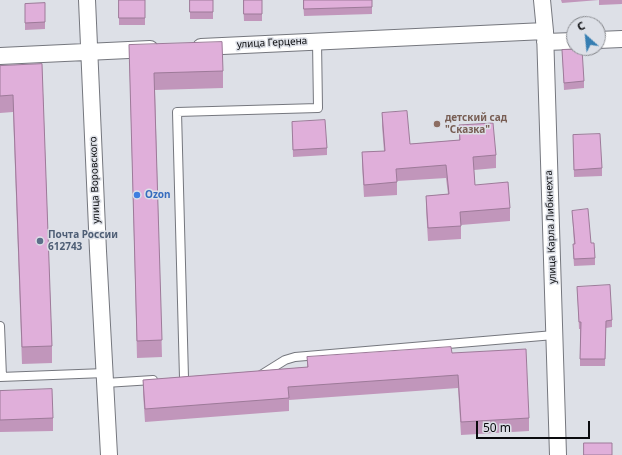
<!DOCTYPE html>
<html>
<head>
<meta charset="utf-8">
<style>
  body { margin:0 }
  #map { position:relative; width:622px; height:455px; overflow:hidden; background:#dde0e7; font-family:"Noto Sans",sans-serif }
  canvas { display:block }
  .north { position:absolute; left:566px; top:16px; width:40px; height:40px; box-sizing:border-box; background:#dde0e7; border:1px solid #898b90; border-radius:50%; rotate:333deg; font-size:11px; font-weight:700; line-height:16px; text-align:center; color:#0a0b0e }
  .north::after { content:''; display:block; margin:auto; width:14px; height:18px; background:#367eb2; clip-path:polygon(50% 0,100% 100%,50% 72%,0 100%) }
  .scale { position:absolute; left:476px; top:421px; width:114px; height:18px; box-sizing:border-box; border:2px solid #0a0b0e; border-top:0; padding-left:5px; font-size:12px; line-height:14px; white-space:nowrap; color:#0a0b0e; -webkit-text-stroke:3px #dde0e7; paint-order:stroke }
</style>
</head>
<body>
<div id="map">
<canvas width="622" height="455"></canvas>
<div class="north">С</div>
<div class="scale">50 m</div>
</div>
<script>
const ctx = document.querySelector('canvas').getContext('2d');
ctx.lineJoin = 'round';
function trace(path, color, width, dash) { ctx.strokeStyle = color; ctx.lineWidth = width; ctx.lineCap = dash ? 'butt' : 'round'; ctx.setLineDash(dash || []); ctx.stroke(path); }
function paint(path, color) { ctx.fillStyle = color; ctx.fill(path, 'evenodd'); }
function drawText(font, color, halo, rows, align = 'center') {
  ctx.font = font + ' "Noto Sans",sans-serif'; ctx.lineWidth = 3; ctx.setLineDash([]); ctx.textBaseline = 'middle'; ctx.strokeStyle = halo; ctx.fillStyle = color; for (const [text, x, y, turn = 0] of rows) {
    ctx.save(); ctx.translate(x, y); ctx.rotate((+turn || 0) * Math.PI / 180); ctx.textAlign = isNaN(turn) ? turn : align; if (halo) ctx.strokeText(text, 0, 0); ctx.fillText(text, 0, 0); ctx.restore();
  }
}
const service = new Path2D(`
  M 0,326 L 2,377
  M 261,375 L 285,360 L 295,357 L 554,335
  M 0,377 L 105,373
  M 184,378 L 177,112 L 318,108 L 317,41
  M 105,383 L 153,380`);
const minor = new Path2D(`
  M 87,0 L 98,251 L 109,455
  M 542,0 L 545,31 L 558,455
  M 598,40 L 622,39
  M 545,42 L 574,41
  M 201,47 L 545,31
  M 0,56 L 150,49`);
trace(service, '#75777e', 10);
trace(minor, '#75777e', 18);
trace(service, '#fff', 8);
trace(minor, '#fff', 16);
paint(new Path2D(`
  M 119,0 L 145,0 L 145,25 L 119,25 Z
  M 190,0 L 213,0 L 213,19 L 190,19 Z
  M 243,0 L 262,0 L 262,21 L 244,21 Z
  M 303,0 L 372,0 L 372,14 L 304,16 Z
  M 561,0 L 622,0 L 622,4 L 599,5 L 599,0 L 562,3 Z
  M 45,3 L 45,29 L 25,30 L 25,4 Z
  M 129,45 L 223,71 L 223,88 L 155,90 L 162,357 L 137,358 Z
  M 562,50 L 584,81 L 584,88 L 564,90 Z
  M 42,64 L 52,346 L 52,363 L 22,364 L 13,112 L 0,113 L 0,66 Z
  M 382,113 L 410,144 L 459,140 L 459,125 L 496,155 L 496,168 L 474,170 L 475,185 L 510,208 L 510,221 L 461,225 L 461,239 L 428,241 L 426,209 L 426,196 L 448,194 L 446,178 L 397,181 L 397,195 L 364,197 L 362,165 L 362,152 L 384,151 L 382,126 Z
  M 292,122 L 327,148 L 327,155 L 293,157 Z
  M 573,142 L 602,168 L 602,176 L 574,177 Z
  M 572,211 L 591,243 L 595,258 L 595,265 L 574,266 L 573,251 L 573,244 L 574,244 Z
  M 577,287 L 612,320 L 612,327 L 606,328 L 605,366 L 580,366 L 580,329 L 579,329 Z
  M 452,353 L 529,418 L 529,431 L 461,435 L 458,388 L 289,400 L 289,411 L 145,422 L 143,393 L 143,380 L 307,367 L 307,357 Z
  M 0,391 L 53,418 L 53,431 L 0,432 Z`), '#c196bb');
const building = new Path2D(`
  M 119,0 L 145,0 L 145,18 L 119,18 Z
  M 190,0 L 213,0 L 213,12 L 190,12 Z
  M 244,0 L 262,0 L 262,14 L 244,14 Z
  M 304,0 L 372,0 L 372,7 L 304,9 Z
  M 45,3 L 45,22 L 25,23 L 25,4 Z
  M 222,42 L 223,71 L 154,73 L 162,340 L 137,341 L 129,45 Z
  M 582,49 L 584,81 L 564,83 L 562,50 Z
  M 42,64 L 52,346 L 22,347 L 13,95 L 0,96 L 0,66 Z
  M 407,111 L 410,144 L 460,140 L 459,125 L 493,123 L 496,155 L 473,157 L 475,185 L 508,182 L 510,208 L 460,212 L 461,226 L 428,228 L 426,196 L 449,194 L 446,165 L 396,169 L 397,182 L 364,185 L 362,152 L 385,151 L 382,113 Z
  M 325,120 L 327,148 L 293,150 L 292,122 Z
  M 600,134 L 602,168 L 574,170 L 573,135 Z
  M 588,209 L 591,243 L 594,243 L 595,258 L 574,259 L 573,244 L 575,244 L 572,211 Z
  M 610,285 L 612,320 L 606,321 L 605,359 L 580,359 L 581,322 L 579,322 L 577,287 Z
  M 451,347 L 452,353 L 526,349 L 529,418 L 461,422 L 458,375 L 288,387 L 289,398 L 145,409 L 143,380 L 308,367 L 307,357 Z
  M 52,389 L 53,418 L 0,420 L 0,391 Z
  M 584,443 L 612,443 L 612,455 L 584,455 Z`);
paint(building, '#e0afda');
trace(building, '#9d7a99', 1);
for (const [x, y, r, color] of [
  [437,124,4,"#8d6e63"],
  [137,195,4,"#3f7fe0"],
  [40,241,4,"#5c6f8a"]
]) { const dot = new Path2D(); dot.arc(x, y, r, 0, 2 * Math.PI); ctx.fillStyle = color; ctx.fill(dot); trace(dot, '#dde0e7', 1.5); }
drawText('10px', '#0a0b0e', '#dde0e7', [
  ["улица Герцена",272,43,-3],
  ["улица Воровского",95,180,-92],
  ["улица Карла Либкнехта",551,227,-92]
]);
drawText('bold 10px', '#785e54', '#dde0e7', [
  ["детский сад",445,118],
  ["\"Сказка\"",445,130]
], 'left');
drawText('bold 10px', '#366cbe', '#dde0e7', [
  ["Ozon",145,195]
], 'left');
drawText('bold 10px', '#4e5e75', '#dde0e7', [
  ["Почта России",48,235],
  ["612743",48,247]
], 'left');
</script>
</body>
</html>
